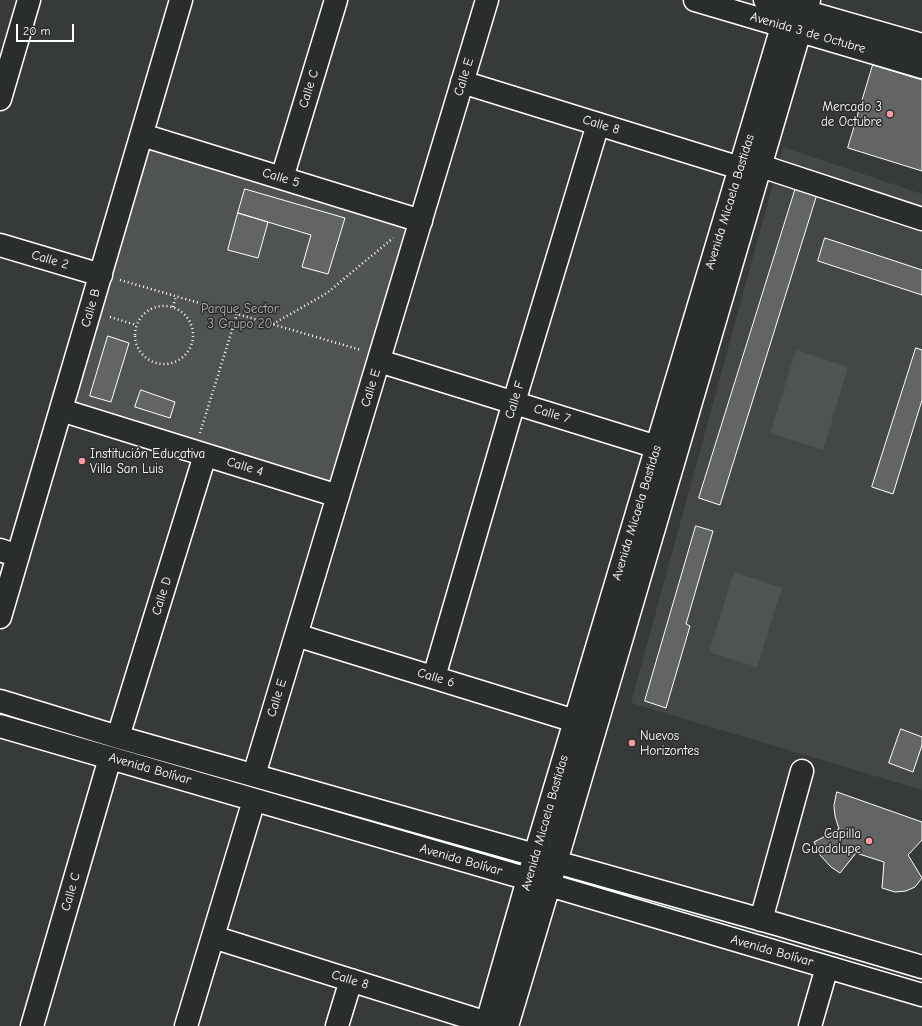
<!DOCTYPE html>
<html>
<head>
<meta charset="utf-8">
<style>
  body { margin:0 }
  #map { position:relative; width:922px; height:1026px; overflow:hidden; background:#373a3b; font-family:"Comic Neue",sans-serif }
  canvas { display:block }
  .scale { position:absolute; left:16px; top:24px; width:58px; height:18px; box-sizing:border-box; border:2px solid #fff; border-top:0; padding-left:5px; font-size:12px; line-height:14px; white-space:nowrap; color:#fff; -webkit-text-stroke:3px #2a2d2e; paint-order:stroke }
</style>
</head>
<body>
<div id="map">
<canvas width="922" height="1026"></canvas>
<div class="scale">20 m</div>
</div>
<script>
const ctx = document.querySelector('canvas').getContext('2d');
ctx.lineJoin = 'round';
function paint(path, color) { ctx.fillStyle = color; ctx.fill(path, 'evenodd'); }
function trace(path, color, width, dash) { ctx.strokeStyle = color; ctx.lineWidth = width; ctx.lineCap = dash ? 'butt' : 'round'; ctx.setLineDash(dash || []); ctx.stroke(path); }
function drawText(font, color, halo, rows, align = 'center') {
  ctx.font = font + ' "Comic Neue",sans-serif'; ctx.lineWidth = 3; ctx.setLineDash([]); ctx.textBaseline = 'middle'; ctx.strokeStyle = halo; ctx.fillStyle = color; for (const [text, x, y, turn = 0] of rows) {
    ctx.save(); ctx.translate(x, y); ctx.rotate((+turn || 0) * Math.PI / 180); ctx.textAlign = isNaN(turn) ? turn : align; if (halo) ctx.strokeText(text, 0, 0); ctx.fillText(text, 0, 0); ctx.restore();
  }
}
paint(new Path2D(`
  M 783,147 L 922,194 L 922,790 L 631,703 Z`), '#444748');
paint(new Path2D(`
  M 147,149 L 410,225 L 333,488 L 72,407 Z
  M 796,350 L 848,367 L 823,450 L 770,433 Z
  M 734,572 L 782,588 L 757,667 L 709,652 Z`), '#505354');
const building = new Path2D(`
  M 873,65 L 922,80 L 922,171 L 848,148 Z
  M 797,184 L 818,191 L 720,505 L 699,498 Z
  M 245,189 L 345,218 L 328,274 L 302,267 L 311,235 L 238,213 Z
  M 238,213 L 268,222 L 258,258 L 228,250 Z
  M 825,238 L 922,270 L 922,295 L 818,261 Z
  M 108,336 L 129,343 L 111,402 L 90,396 Z
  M 916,348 L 922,350 L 922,400 L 893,494 L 872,487 Z
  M 141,390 L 175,402 L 170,418 L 135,407 Z
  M 696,526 L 713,531 L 686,624 L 690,626 L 666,708 L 645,701 Z
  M 901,729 L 922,737 L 922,745 L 913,772 L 889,763 Z
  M 837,792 L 922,822 L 922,840 L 908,855 L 922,878 L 915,887 L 906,891 L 895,892 L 882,888 L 884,862 L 856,853 L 840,873 L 831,867 L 820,855 L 814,842 L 839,829 L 835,816 L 834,806 Z`);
paint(building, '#636465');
trace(building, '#fff', 1);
const minor = new Path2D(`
  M 695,0 L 922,67
  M 765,0 L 922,45
  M 462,82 L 740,168
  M 0,99 L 29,0
  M 142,135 L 421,221
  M 761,166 L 922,219
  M 282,178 L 336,0
  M 0,245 L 101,275
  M 379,361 L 657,447
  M 61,410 L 338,496
  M 0,550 L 18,556
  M 0,617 L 181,0
  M 296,635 L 575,721
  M 434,677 L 514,402 L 598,124
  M 0,701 L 118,737 L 535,855 L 556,862 L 780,925 L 922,967
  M 0,726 L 549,885 L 922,995
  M 118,737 L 205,455
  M 254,775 L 487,0
  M 761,920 L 802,771
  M 213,937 L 487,1023
  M 32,1026 L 110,758
  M 186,1026 L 254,800
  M 337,1026 L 351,980
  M 486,1026 L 535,855 L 790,0
  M 507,1026 L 556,862 L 809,0
  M 810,1026 L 827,967`);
trace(minor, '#fff', 25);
trace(new Path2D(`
  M 120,280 L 361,350
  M135 335a29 29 0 1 1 58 0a29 29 0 1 1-58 0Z
  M 173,307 L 176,296
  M 110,317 L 136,325
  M 273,324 L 327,293 L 393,238
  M 200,433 L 237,314`), '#fff', 2.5, [1, 3]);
trace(minor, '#2a2d2e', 22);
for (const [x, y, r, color] of [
  [890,114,4,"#ff9aa2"],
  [82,461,4,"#ff9aa2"],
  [632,743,4,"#ff9aa2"],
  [869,841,4,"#ff9aa2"]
]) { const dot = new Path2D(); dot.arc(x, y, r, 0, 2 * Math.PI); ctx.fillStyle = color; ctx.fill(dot); trace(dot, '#2a2d2e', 1.5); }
drawText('13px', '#fff', '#2a2d2e', [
  ["Avenida 3 de Octubre",808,33,16],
  ["Calle E",464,77,-73],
  ["Calle C",309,89,-73],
  ["Calle 8",601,125,17],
  ["Calle 5",281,178,17],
  ["Avenida Micaela Bastidas",730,202,-73],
  ["Calle 2",50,260,16],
  ["Calle B",91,308,-74],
  ["Calle E",371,388,-73],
  ["Calle F",515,400,-73],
  ["Calle 7",552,414,17],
  ["Calle 4",245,467,17],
  ["Avenida Micaela Bastidas",637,513,-73],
  ["Calle D",162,596,-73],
  ["Calle 6",436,678,17],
  ["Calle E",277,698,-73],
  ["Avenida Bolívar",150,769,16],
  ["Avenida Micaela Bastidas",545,823,-74],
  ["Avenida Bolívar",461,860,16],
  ["Calle C",71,892,-74],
  ["Avenida Bolívar",772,951,16],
  ["Calle 8",350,980,17]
]);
drawText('13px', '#fff', '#2a2d2e', [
  ["Mercado 3",882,107],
  ["de Octubre",882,122],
  ["Institución Educativa",90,454,"left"],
  ["Villa San Luis",90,469,"left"],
  ["Nuevos",640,736,"left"],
  ["Horizontes",640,751,"left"],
  ["Capilla",861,834],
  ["Guadalupe",861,849]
], 'right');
drawText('13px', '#b0b2b2', '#2a2d2e', [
  ["Parque Sector",240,309],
  ["3 Grupo 20",240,324]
]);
</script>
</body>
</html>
